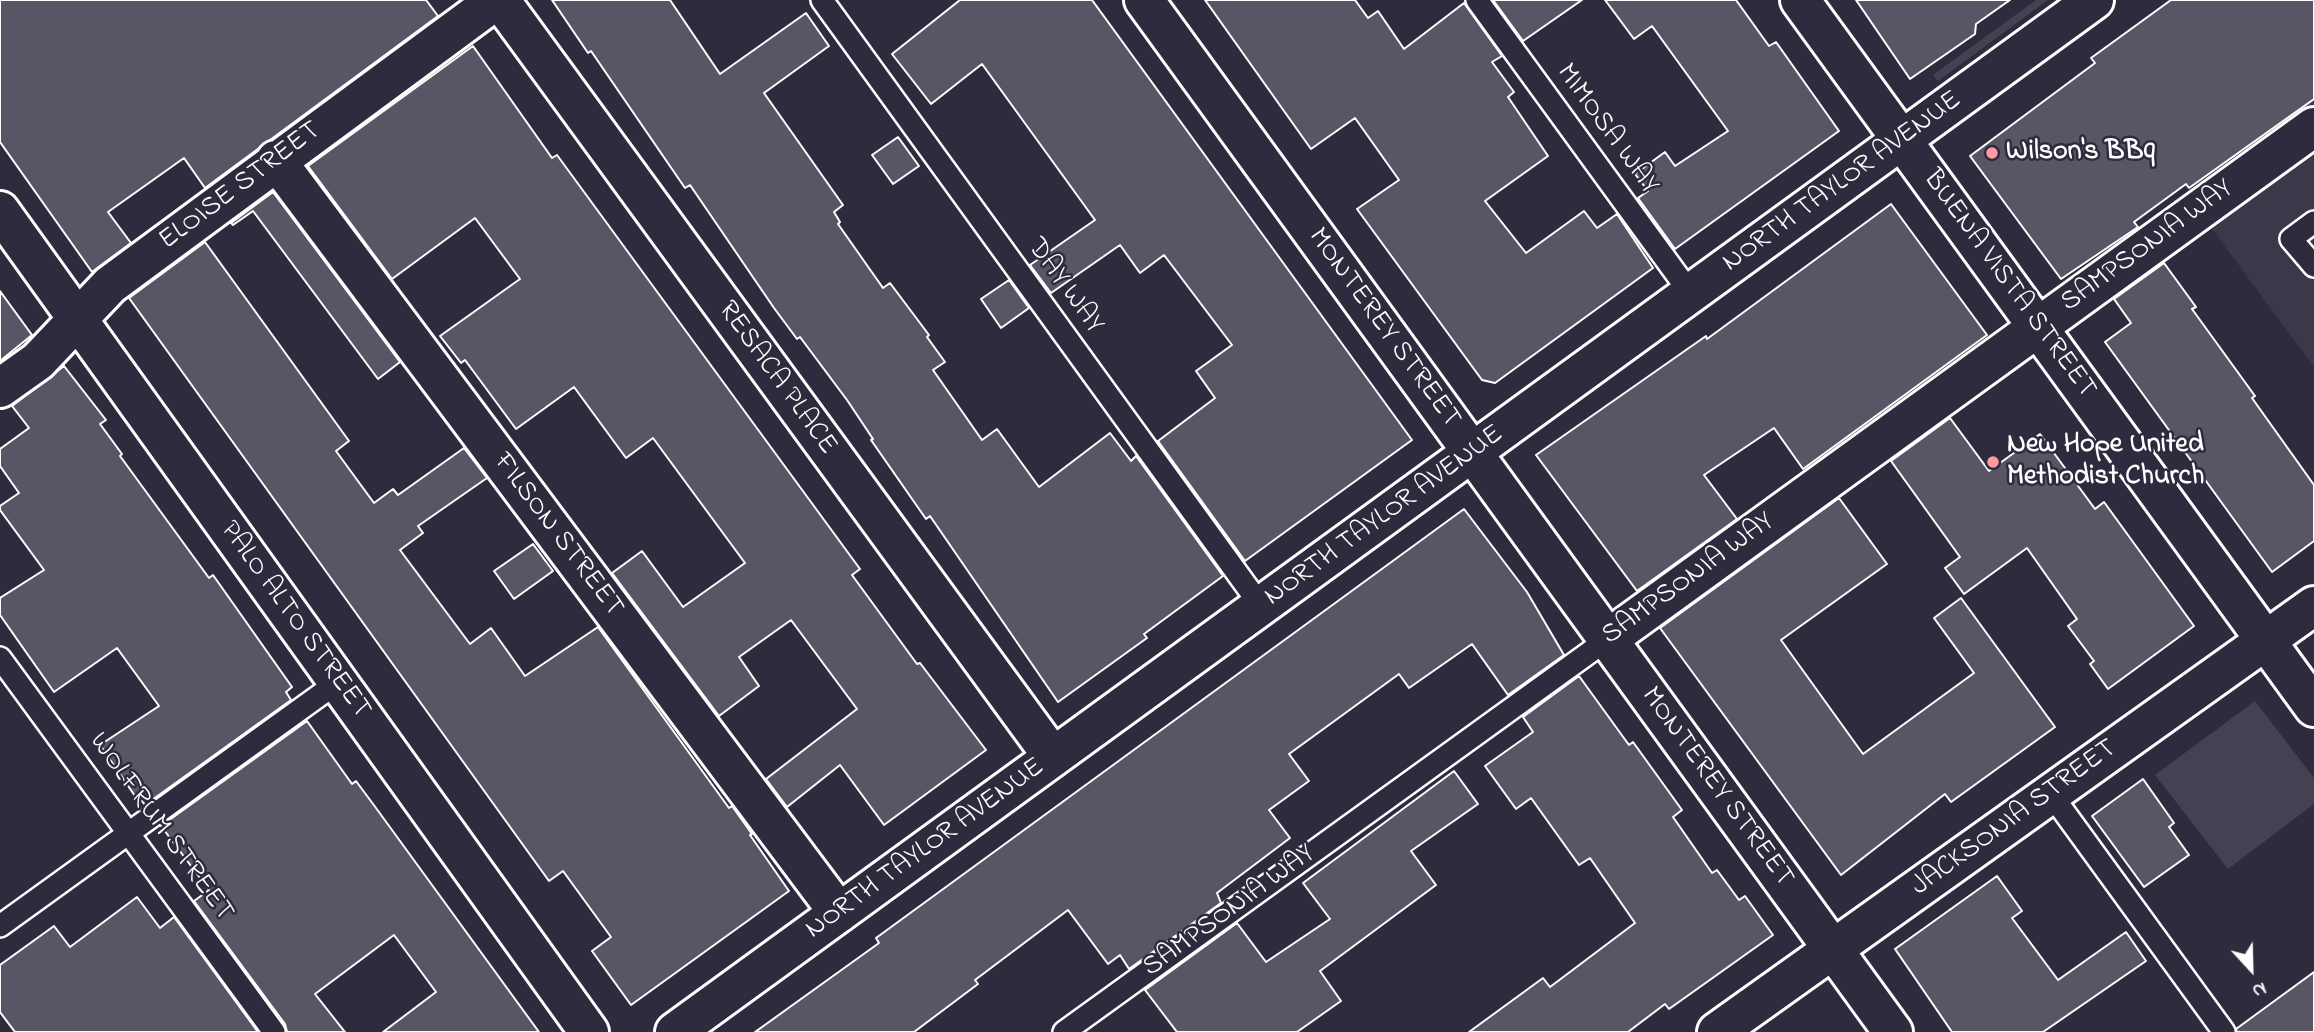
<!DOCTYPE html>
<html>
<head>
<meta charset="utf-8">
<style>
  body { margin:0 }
  #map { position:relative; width:2314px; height:1032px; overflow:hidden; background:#2f2a3d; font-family:"Indie Flower",sans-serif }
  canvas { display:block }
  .north { position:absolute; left:2216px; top:934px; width:70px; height:70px; -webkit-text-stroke:5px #2f2a3d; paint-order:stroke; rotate:158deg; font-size:19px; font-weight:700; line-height:28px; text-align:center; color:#fff }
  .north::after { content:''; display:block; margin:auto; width:24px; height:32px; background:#fff; clip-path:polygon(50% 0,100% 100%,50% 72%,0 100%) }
</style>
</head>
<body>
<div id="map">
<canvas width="2314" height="1032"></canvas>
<div class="north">N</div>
</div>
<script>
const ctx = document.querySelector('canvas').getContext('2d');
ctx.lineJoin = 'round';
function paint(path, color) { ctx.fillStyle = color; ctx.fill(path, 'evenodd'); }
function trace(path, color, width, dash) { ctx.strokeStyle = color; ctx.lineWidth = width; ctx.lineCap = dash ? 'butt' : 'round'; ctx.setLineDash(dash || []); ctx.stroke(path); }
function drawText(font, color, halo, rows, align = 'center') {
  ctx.font = font + ' "Indie Flower",sans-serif'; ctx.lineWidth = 5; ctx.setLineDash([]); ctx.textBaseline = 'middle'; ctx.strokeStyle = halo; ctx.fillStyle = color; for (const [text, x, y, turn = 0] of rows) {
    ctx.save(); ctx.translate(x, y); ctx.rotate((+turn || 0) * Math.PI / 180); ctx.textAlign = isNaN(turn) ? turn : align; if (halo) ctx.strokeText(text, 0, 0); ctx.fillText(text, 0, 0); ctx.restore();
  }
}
paint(new Path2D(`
  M 2223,0 L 2314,0 L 2314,367 L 2198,210 L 2312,128 Z`), '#3c3749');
paint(new Path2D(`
  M 2036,0 L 2048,0 L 1938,81 L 1933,75 Z
  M 2255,701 L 2314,778 L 2314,804 L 2228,869 L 2155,775 Z`), '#464152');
const building = new Path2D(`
  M 0,0 L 426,0 L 438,16 L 205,188 L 184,158 L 108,212 L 131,243 L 92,272 L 0,142 Z
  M 552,0 L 670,0 L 720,74 L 806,13 L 829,46 L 764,93 L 843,205 L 834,212 L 840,222 L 838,224 L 883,288 L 890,283 L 929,335 L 927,337 L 945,362 L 933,370 L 982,440 L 997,429 L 1039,487 L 1110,433 L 1131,461 L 1136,456 L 1223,576 L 1144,634 L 1147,638 L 1058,702 L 930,516 L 926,519 L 871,440 L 873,439 L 847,400 L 800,337 L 797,339 L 774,308 L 690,185 L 685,188 L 591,51 L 588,53 Z
  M 960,0 L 1092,0 L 1412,440 L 1245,561 L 1158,441 L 1215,398 L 1196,371 L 1232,345 L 1164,255 L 1140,273 L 1120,245 L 1051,293 L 1030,265 L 1095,220 L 982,64 L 931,104 L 892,54 Z
  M 1205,0 L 1355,0 L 1368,18 L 1378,11 L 1404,49 L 1464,3 L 1502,56 L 1492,62 L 1514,92 L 1508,97 L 1548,156 L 1485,201 L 1526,253 L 1584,211 L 1597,228 L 1617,214 L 1653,268 L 1495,383 L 1482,380 L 1357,209 L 1399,180 L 1355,118 L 1311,149 Z
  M 1493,0 L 1582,0 L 1523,41 Z
  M 1605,0 L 1736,0 L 1769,46 L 1776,42 L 1839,131 L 1675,249 L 1638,198 L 1648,191 L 1635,174 L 1665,152 L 1675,166 L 1728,131 L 1652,26 L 1634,39 Z
  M 1856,0 L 2010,0 L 1976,24 L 1975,34 L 1910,79 Z
  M 2171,0 L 2314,0 L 2314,99 L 2189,188 L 2186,184 L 2134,222 L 2138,227 L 2061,279 L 1970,156 L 2095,63 L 2091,58 Z
  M 473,46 L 552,158 L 557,155 L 860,569 L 852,575 L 917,664 L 920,663 L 986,750 L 884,825 L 840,765 L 787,807 L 766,779 L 857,709 L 791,620 L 739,657 L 759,686 L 719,716 L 612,573 L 642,551 L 683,607 L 745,563 L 653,438 L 626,458 L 574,387 L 516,429 L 465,360 L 461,363 L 440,336 L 520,279 L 475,218 L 392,279 L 308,166 Z
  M 898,137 L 919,166 L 893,184 L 872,155 Z
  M 273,192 L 400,362 L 378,379 L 253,211 L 233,225 L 231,223 Z
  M 1891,204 L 1987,335 L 1803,469 L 1774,428 L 1704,475 L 1737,519 L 1637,591 L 1536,455 L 1706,336 L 1707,339 Z
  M 205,242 L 349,441 L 336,451 L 374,503 L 393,489 L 398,495 L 464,448 L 487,478 L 418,526 L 423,533 L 400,550 L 470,644 L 491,628 L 525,676 L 598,627 L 729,808 L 732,806 L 752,834 L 750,835 L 789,891 L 631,1005 L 592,951 L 611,937 L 563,871 L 549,881 L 129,298 Z
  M 2164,263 L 2196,307 L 2192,309 L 2255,396 L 2252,398 L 2314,485 L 2314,541 L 2272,572 L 2105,342 L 2131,323 L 2114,299 Z
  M 1009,280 L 1029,308 L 1001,328 L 981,299 Z
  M 0,291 L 32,335 L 0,361 Z
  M 64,366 L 106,420 L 100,424 L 122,454 L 120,456 L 209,578 L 213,575 L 292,687 L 286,692 L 291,700 L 145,805 L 137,795 L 135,796 L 100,745 L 159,706 L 117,648 L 54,692 L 0,615 L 0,598 L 44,570 L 0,510 L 0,506 L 19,493 L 0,466 L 0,449 L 29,428 L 12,406 Z
  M 1950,418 L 1989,471 L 2040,434 L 2095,509 L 2104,502 L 2194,626 L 2108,689 L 2090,664 L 2094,661 L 2068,626 L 2077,619 L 2027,548 L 1964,594 L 1945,568 L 1960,557 L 1891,461 Z
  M 1839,498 L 1887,564 L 1781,640 L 1863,754 L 1974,673 L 1934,618 L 1961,598 L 2055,727 L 1951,802 L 1945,794 L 1841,875 L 1660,628 Z
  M 1464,509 L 1527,592 L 1564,655 L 1508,695 L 1472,644 L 1409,688 L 1399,674 L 1289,754 L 1309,781 L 1269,810 L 1290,838 L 1217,893 L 1221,903 L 1129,969 L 1120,955 L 1108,964 L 1068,910 L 975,980 L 978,984 L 914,1032 L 755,1032 L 879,943 L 876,938 Z
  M 533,544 L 553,571 L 514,599 L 494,571 Z
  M 1579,676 L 1629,745 L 1633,742 L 1682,810 L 1673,817 L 1712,873 L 1717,870 L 1739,900 L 1745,896 L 1773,935 L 1669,1009 L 1665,1004 L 1628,1032 L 1469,1032 L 1543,978 L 1550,987 L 1635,923 L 1590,858 L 1579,865 L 1531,798 L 1516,809 L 1485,766 L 1533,732 L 1523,717 Z
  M 307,721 L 352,784 L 356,781 L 376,808 L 539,1032 L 383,1032 L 436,992 L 394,935 L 315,994 L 345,1032 L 287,1032 L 285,1024 L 194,901 L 209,890 L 161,826 Z
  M 1454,771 L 1478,804 L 1411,851 L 1436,885 L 1320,971 L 1341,1001 L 1297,1032 L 1177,1032 L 1145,990 L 1237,923 L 1266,962 L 1330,919 L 1303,883 Z
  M 2143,779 L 2174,823 L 2169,827 L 2189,855 L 2144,887 L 2092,816 Z
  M 1997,876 L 2022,911 L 2012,918 L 2058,980 L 2126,932 L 2146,961 L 2043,1032 L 1952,1032 L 1895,949 Z
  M 137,897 L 160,928 L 174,917 L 258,1032 L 15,1032 L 0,1012 L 0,965 L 54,926 L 70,947 Z
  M 2314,972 L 2314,1032 L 2237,1032 L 2236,1029 Z`);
paint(building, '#595564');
trace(building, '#fff', 2);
const service = new Path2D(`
  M 822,0 L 1261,606
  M 1477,0 L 1691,294
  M 2314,222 L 2291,239 L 2314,266
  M 0,658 L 274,1032
  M 2051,794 L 2224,1032
  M 0,926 L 338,682
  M 1064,1032 L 1608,639`);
const minor = new Path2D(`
  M 500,0 L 1053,757
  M 1144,0 L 1893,1032
  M 1800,0 L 2314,707
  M 276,160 L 839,913
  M 0,211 L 589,1032
  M 0,388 L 38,361 L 110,285 L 496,0
  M 1608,639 L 2314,127
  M 675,1032 L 2094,0
  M 1717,1032 L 2314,606`);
trace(service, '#fff', 26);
trace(minor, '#fff', 44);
trace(service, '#2f2a3d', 21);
trace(minor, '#2f2a3d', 38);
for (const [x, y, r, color] of [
  [1992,153,7,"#ff9aa2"],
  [1993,462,7,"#ff9aa2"]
]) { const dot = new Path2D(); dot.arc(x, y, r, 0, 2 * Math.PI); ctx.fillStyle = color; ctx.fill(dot); trace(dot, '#2f2a3d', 2.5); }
drawText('28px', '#fff', '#2f2a3d', [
  ["MIMOSA WAY",1606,130,54],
  ["NORTH TAYLOR AVENUE",1843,183,-36],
  ["ELOISE STREET",241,187,-37],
  ["SAMPSONIA WAY",2148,247,-36],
  ["BUENA VISTA STREET",2008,285,54],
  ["DAY WAY",1064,287,54],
  ["MONTEREY STREET",1383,329,54],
  ["RESACA PLACE",776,379,54],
  ["NORTH TAYLOR AVENUE",1385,517,-36],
  ["FILSON STREET",557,536,53],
  ["SAMPSONIA WAY",1689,580,-36],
  ["PALO ALTO STREET",294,621,54],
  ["MONTEREY STREET",1716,788,54],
  ["JACKSONIA STREET",2015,819,-36],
  ["WOLFRUM STREET",160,828,54],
  ["NORTH TAYLOR AVENUE",926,850,-36],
  ["SAMPSONIA WAY",1230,912,-36]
]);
drawText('bold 28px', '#fff', '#2f2a3d', [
  ["Wilson's BBq",2006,153],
  ["New Hope United",2007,446],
  ["Methodist Church",2007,478]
], 'left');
</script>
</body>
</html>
